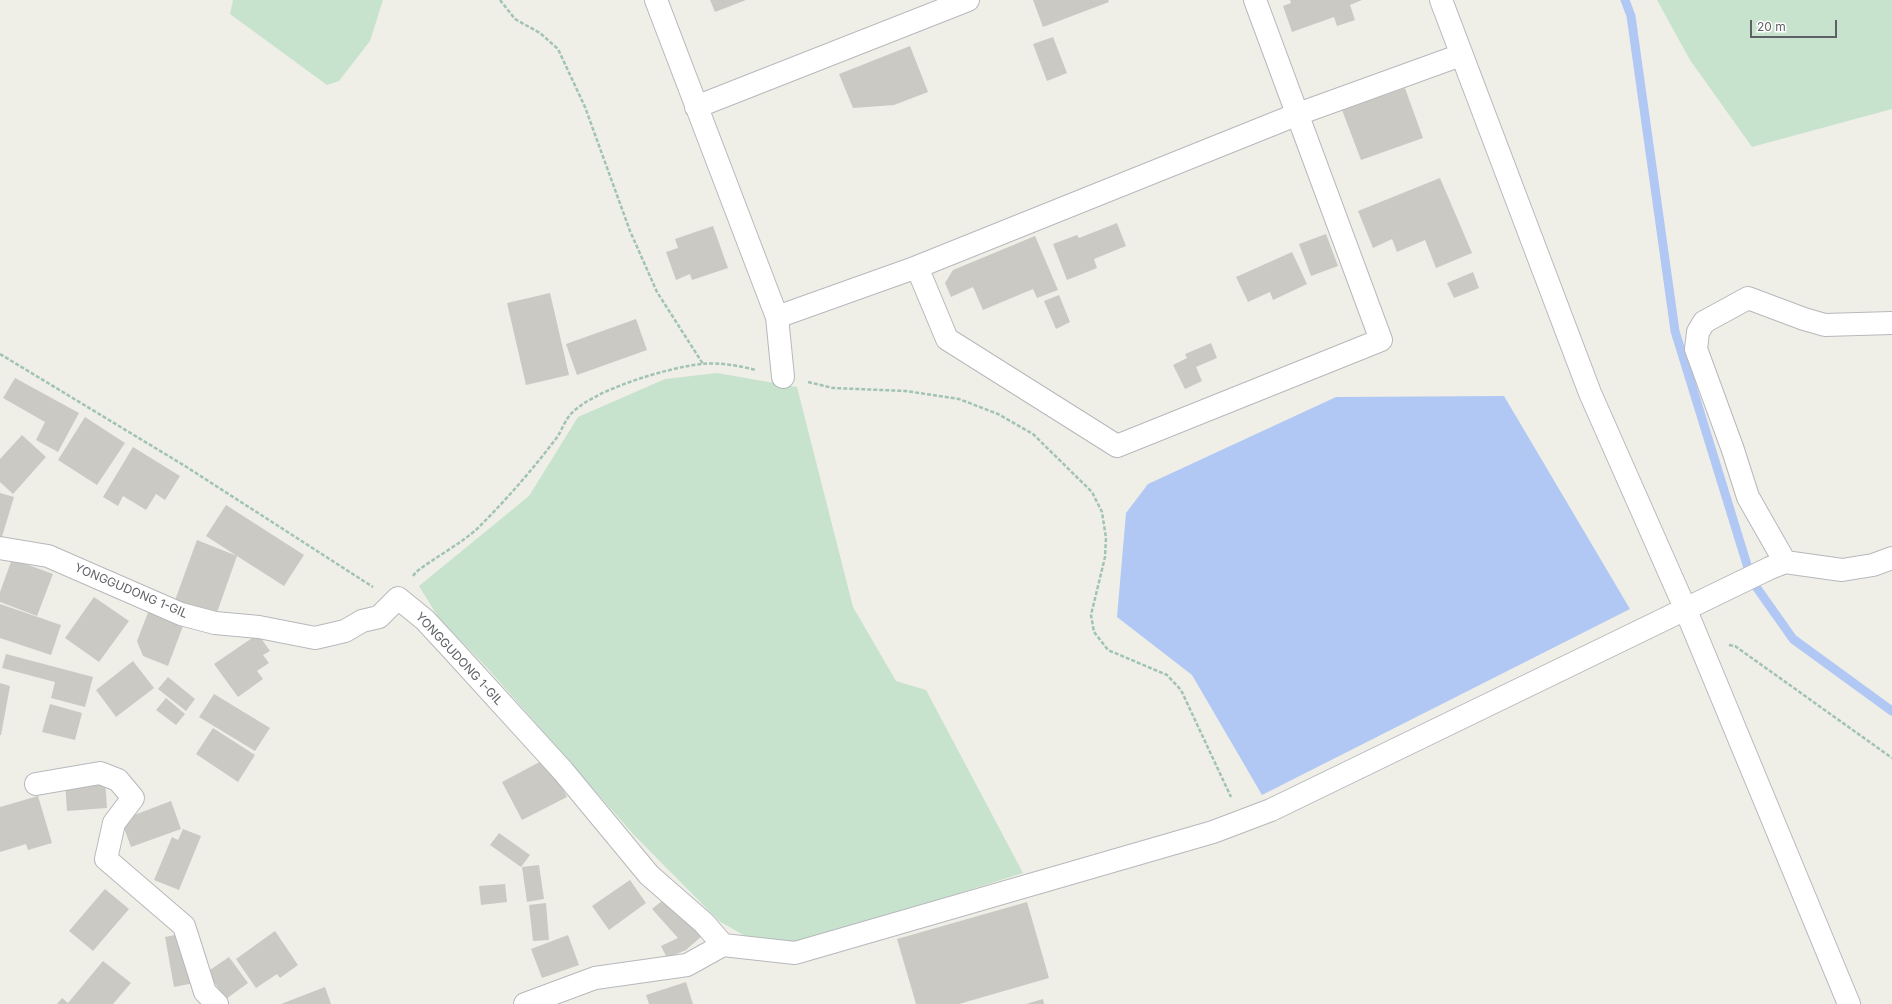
<!DOCTYPE html>
<html>
<head>
<meta charset="utf-8">
<style>
  body { margin:0 }
  #map { position:relative; width:1892px; height:1004px; overflow:hidden; background:#efefe7; font-family:Inter,sans-serif }
  canvas { display:block }
  .scale { position:absolute; left:1750px; top:20px; width:87px; height:18px; box-sizing:border-box; border:2px solid #5f6065; border-top:0; padding-left:5px; font-size:12px; line-height:14px; white-space:nowrap; color:#5f6065; -webkit-text-stroke:3px #fff; paint-order:stroke }
</style>
</head>
<body>
<div id="map">
<canvas width="1892" height="1004"></canvas>
<div class="scale">20 m</div>
</div>
<script>
const ctx = document.querySelector('canvas').getContext('2d');
ctx.lineJoin = 'round';
function paint(path, color) { ctx.fillStyle = color; ctx.fill(path, 'evenodd'); }
function trace(path, color, width, dash) { ctx.strokeStyle = color; ctx.lineWidth = width; ctx.lineCap = dash ? 'butt' : 'round'; ctx.setLineDash(dash || []); ctx.stroke(path); }
function drawText(font, color, halo, rows, align = 'center') {
  ctx.font = font + ' Inter,sans-serif'; ctx.lineWidth = 4; ctx.setLineDash([]); ctx.textBaseline = 'middle'; ctx.strokeStyle = halo; ctx.fillStyle = color; for (const [text, x, y, turn = 0] of rows) {
    ctx.save(); ctx.translate(x, y); ctx.rotate((+turn || 0) * Math.PI / 180); ctx.textAlign = isNaN(turn) ? turn : align; if (halo) ctx.strokeText(text, 0, 0); ctx.fillText(text, 0, 0); ctx.restore();
  }
}
paint(new Path2D(`
  M 233,0 L 383,0 L 370,41 L 339,81 L 327,85 L 230,14 Z
  M 1657,0 L 1892,0 L 1892,109 L 1752,147 L 1690,60 Z
  M 717,373 L 797,387 L 853,607 L 896,681 L 926,690 L 1023,873 L 773,952 L 719,921 L 633,834 L 489,670 L 438,617 L 419,586 L 529,496 L 578,417 L 665,379 Z`), '#c7e3ce');
paint(new Path2D(`
  M 1504,396 L 1630,609 L 1262,795 L 1192,675 L 1117,617 L 1126,513 L 1148,484 L 1336,397 Z`), '#b1c8f5');
trace(new Path2D(`
  M 1625,0 L 1631,16 L 1675,331 L 1752,581 L 1793,639 L 1892,711`), '#b1c8f5', 9);
paint(new Path2D(`
  M 710,0 L 746,0 L 715,12 Z
  M 1033,0 L 1108,0 L 1109,2 L 1043,27 Z
  M 1290,0 L 1362,0 L 1350,5 L 1355,20 L 1337,26 L 1334,17 L 1292,32 L 1283,6 L 1291,3 Z
  M 1053,37 L 1067,73 L 1047,81 L 1033,44 Z
  M 910,46 L 928,92 L 894,105 L 853,108 L 839,74 Z
  M 1405,88 L 1423,138 L 1361,160 L 1342,110 Z
  M 1440,178 L 1472,253 L 1436,268 L 1425,240 L 1397,252 L 1392,239 L 1373,248 L 1358,211 Z
  M 1117,223 L 1126,246 L 1094,259 L 1097,268 L 1067,280 L 1053,244 L 1077,235 L 1079,238 Z
  M 713,226 L 728,268 L 692,280 L 690,274 L 676,280 L 666,252 L 678,248 L 675,239 Z
  M 1326,234 L 1338,266 L 1311,276 L 1299,244 Z
  M 1035,236 L 1058,290 L 1037,298 L 1033,289 L 983,310 L 973,287 L 951,297 L 945,283 L 953,270 Z
  M 1292,252 L 1307,284 L 1273,300 L 1270,292 L 1248,302 L 1236,277 Z
  M 1473,272 L 1479,288 L 1454,298 L 1447,283 Z
  M 550,293 L 569,375 L 526,385 L 507,303 Z
  M 1059,295 L 1070,322 L 1056,329 L 1044,301 Z
  M 636,319 L 647,350 L 577,375 L 566,344 Z
  M 1211,343 L 1217,358 L 1196,367 L 1202,381 L 1185,389 L 1173,365 L 1187,358 L 1185,354 Z
  M 15,378 L 79,413 L 58,452 L 36,440 L 45,422 L 3,398 Z
  M 85,417 L 125,443 L 97,485 L 58,460 Z
  M 22,435 L 46,457 L 13,494 L 0,482 L 0,459 Z
  M 133,447 L 180,476 L 165,500 L 156,494 L 146,510 L 123,496 L 118,506 L 103,497 Z
  M 0,493 L 14,497 L 1,540 L 0,540 Z
  M 226,505 L 304,555 L 284,586 L 237,556 L 215,618 L 174,603 L 197,540 L 237,556 L 206,536 Z
  M 12,559 L 53,574 L 37,616 L 0,602 L 0,592 Z
  M 94,597 L 129,621 L 99,662 L 65,638 Z
  M 0,604 L 61,625 L 51,655 L 0,638 Z
  M 151,605 L 186,618 L 168,666 L 143,656 L 137,641 Z
  M 258,634 L 270,651 L 263,655 L 269,663 L 257,671 L 263,679 L 238,697 L 214,664 Z
  M 6,654 L 93,677 L 85,707 L 51,698 L 55,682 L 2,668 Z
  M 133,661 L 154,688 L 116,717 L 96,690 Z
  M 168,677 L 195,699 L 186,711 L 158,689 Z
  M 0,683 L 10,686 L 1,735 L 0,735 Z
  M 214,694 L 270,728 L 255,751 L 199,717 Z
  M 166,698 L 185,714 L 176,725 L 156,710 Z
  M 50,704 L 82,713 L 75,740 L 42,732 Z
  M 213,728 L 255,755 L 238,782 L 196,754 Z
  M 547,758 L 567,797 L 522,820 L 502,782 Z
  M 105,779 L 107,808 L 67,811 L 65,782 Z
  M 38,796 L 52,843 L 28,850 L 26,844 L 0,852 L 0,807 Z
  M 171,801 L 181,829 L 131,847 L 121,820 Z
  M 183,829 L 201,836 L 179,890 L 154,880 L 172,837 L 178,840 Z
  M 499,833 L 530,855 L 521,867 L 490,845 Z
  M 539,865 L 544,899 L 527,902 L 522,867 Z
  M 630,880 L 646,903 L 609,930 L 592,906 Z
  M 505,884 L 507,902 L 481,905 L 479,886 Z
  M 105,889 L 129,909 L 93,951 L 69,931 Z
  M 668,896 L 703,935 L 686,950 L 667,958 L 661,946 L 678,938 L 652,909 Z
  M 1027,902 L 1049,978 L 959,1004 L 916,1004 L 897,939 Z
  M 546,903 L 549,940 L 533,941 L 529,905 Z
  M 275,931 L 298,965 L 280,978 L 277,974 L 256,988 L 236,959 Z
  M 185,933 L 194,983 L 174,987 L 165,937 Z
  M 568,935 L 579,965 L 542,978 L 531,949 Z
  M 229,957 L 248,983 L 226,999 L 207,972 Z
  M 103,961 L 131,983 L 113,1004 L 57,1004 L 62,998 L 68,1003 Z
  M 686,982 L 693,1004 L 649,1004 L 646,995 Z
  M 325,987 L 331,1004 L 281,1004 Z
  M 1043,999 L 1044,1004 L 1026,1004 Z`), '#cac9c4');
const minor = new Path2D(`
  M 656,0 L 777,317 L 783,377
  M 1441,0 L 1590,393 L 1685,608 L 1849,1004
  M 696,107 L 968,0
  M 917,267 L 1298,114 L 1461,55
  M 777,317 L 917,267 L 947,339 L 1117,446 L 1381,340 L 1255,0
  M 0,548 L 48,556 L 181,614 L 215,623 L 259,627 L 315,638 L 345,631 L 362,621 L 379,617 L 398,598 L 425,620 L 451,648 L 563,771 L 649,875 L 704,923 L 723,945
  M 1785,562 L 1748,497 L 1733,450 L 1696,349 L 1698,332 L 1704,322 L 1748,298 L 1804,319 L 1825,325 L 1892,323
  M 36,784 L 100,773 L 118,780 L 133,798 L 114,823 L 106,859 L 184,926 L 205,992 L 217,1004
  M 525,1004 L 595,978 L 687,965 L 723,945 L 795,953 L 1213,832 L 1271,810 L 1770,568 L 1785,562 L 1842,570 L 1873,565 L 1892,558`);
trace(minor, '#b7b8bc', 24);
trace(new Path2D(`
  M 500,0 L 515,19 L 540,33 L 558,49 L 585,107 L 630,231 L 657,292 L 703,364
  M 0,354 L 185,466 L 373,587
  M 808,382 L 833,388 L 906,391 L 959,399 L 998,414 L 1033,434 L 1092,492 L 1102,512 L 1106,538 L 1105,557 L 1091,615 L 1094,632 L 1108,650 L 1167,675 L 1181,690 L 1231,797
  M 413,576 L 416,572 C 434,558 462,543 478,528 C 506,500 534,468 558,436 C 562,429 565,421 570,415 C 591,390 670,367 702,364 C 719,362 740,366 756,370
  M 1729,645 L 1735,646 L 1892,758`), '#a1c3b2', 2.5, [4, 2]);
trace(minor, '#fff', 22);
drawText('12px', '#5f6065', '#fff', [
  ["YONGGUDONG 1-GIL",131,591,23],
  ["YONGGUDONG 1-GIL",459,659,47]
]);
</script>
</body>
</html>
